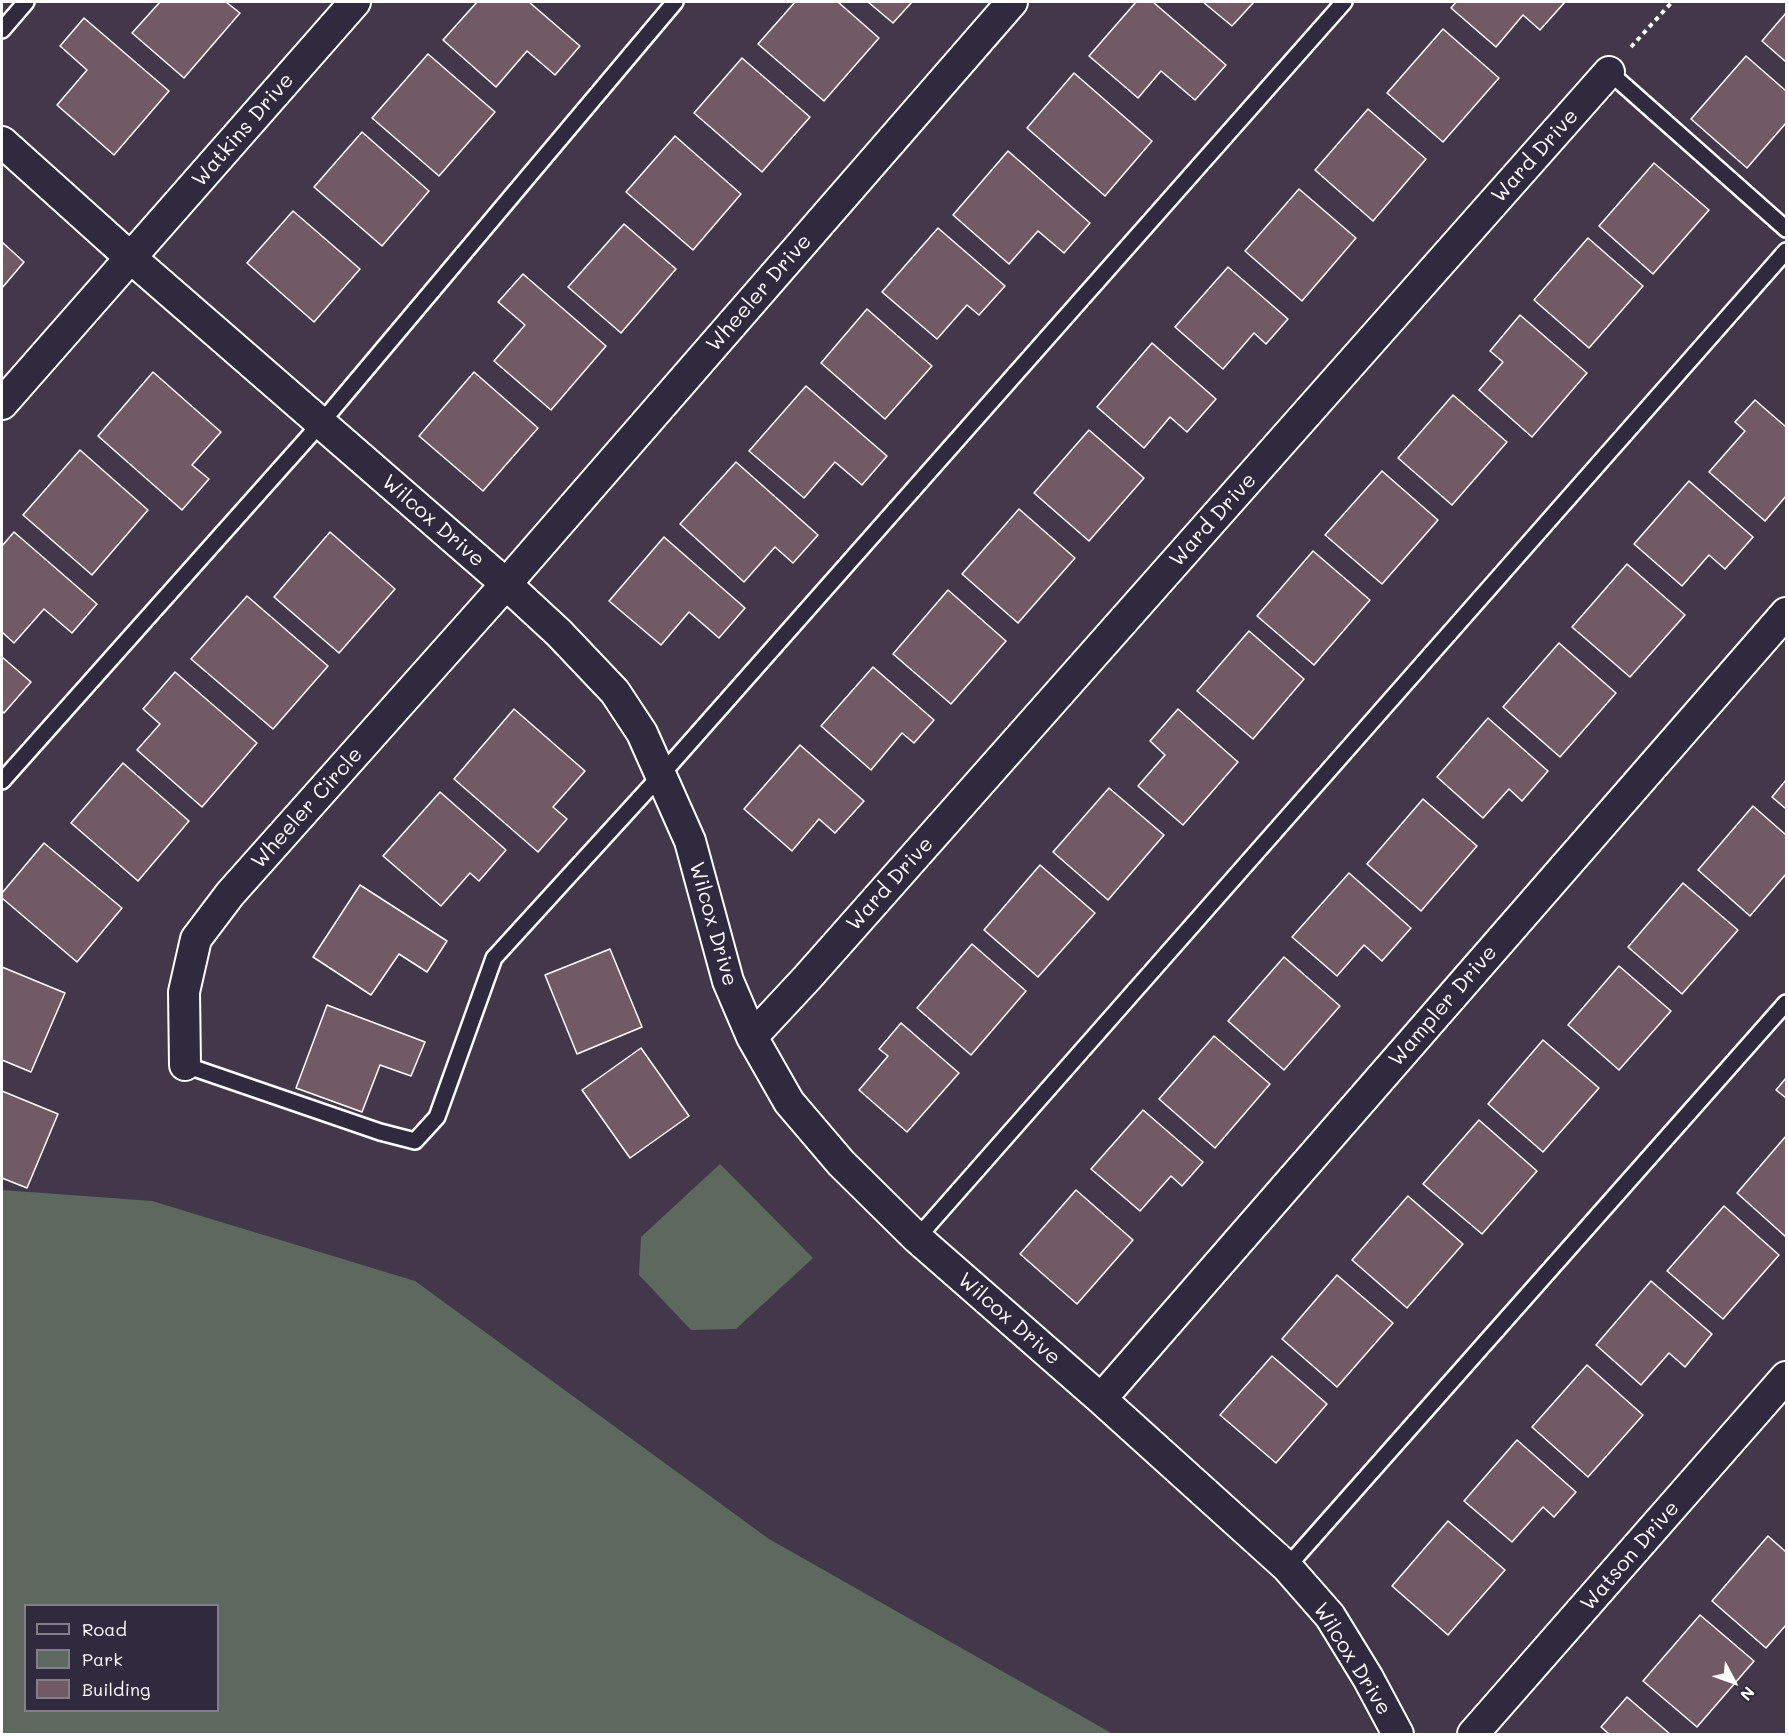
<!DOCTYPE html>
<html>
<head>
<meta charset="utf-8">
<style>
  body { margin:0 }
  #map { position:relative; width:1788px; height:1736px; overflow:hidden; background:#433849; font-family:Mali,sans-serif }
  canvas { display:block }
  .frame { position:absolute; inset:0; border:3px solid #fff; pointer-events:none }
  .legend { position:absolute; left:24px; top:1604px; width:195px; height:108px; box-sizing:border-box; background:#2f2a3d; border:2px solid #827f8b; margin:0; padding:8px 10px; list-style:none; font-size:18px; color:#fff }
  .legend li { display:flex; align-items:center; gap:12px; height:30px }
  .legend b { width:30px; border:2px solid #827f8b }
  .north { position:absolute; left:1704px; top:1652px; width:60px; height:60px; -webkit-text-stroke:4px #2f2a3d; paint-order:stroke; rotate:131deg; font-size:16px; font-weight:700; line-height:24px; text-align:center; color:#fff }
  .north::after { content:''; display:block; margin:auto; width:21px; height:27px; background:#fff; clip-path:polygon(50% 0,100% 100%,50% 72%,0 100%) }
</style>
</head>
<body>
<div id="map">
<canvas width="1788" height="1736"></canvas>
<div class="frame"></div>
<ul class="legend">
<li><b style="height:8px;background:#2f2a3d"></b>Road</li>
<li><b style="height:16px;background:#5d695e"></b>Park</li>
<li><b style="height:16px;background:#725a64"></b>Building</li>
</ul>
<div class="north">N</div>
</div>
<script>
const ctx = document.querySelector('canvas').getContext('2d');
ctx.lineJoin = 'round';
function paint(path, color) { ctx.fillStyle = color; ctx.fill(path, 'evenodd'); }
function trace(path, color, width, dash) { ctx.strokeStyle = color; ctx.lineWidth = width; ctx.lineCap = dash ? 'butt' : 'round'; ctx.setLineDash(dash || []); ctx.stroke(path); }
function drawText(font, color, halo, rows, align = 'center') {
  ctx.font = font + ' Mali,sans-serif'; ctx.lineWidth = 5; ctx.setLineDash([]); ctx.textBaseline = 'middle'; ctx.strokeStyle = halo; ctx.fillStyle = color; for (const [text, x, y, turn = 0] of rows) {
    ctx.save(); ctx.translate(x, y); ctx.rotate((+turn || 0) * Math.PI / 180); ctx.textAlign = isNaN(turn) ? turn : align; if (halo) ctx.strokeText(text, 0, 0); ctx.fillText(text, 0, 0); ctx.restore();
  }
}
paint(new Path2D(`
  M 720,1164 L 813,1258 L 736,1329 L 691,1330 L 639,1275 L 641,1237 Z
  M 2,1190 L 152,1201 L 415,1281 L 769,1539 L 1113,1734 L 2,1734 ZM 26,1606 L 218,1606 L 218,1710 L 26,1710 Z`), '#5d695e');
const building = new Path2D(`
  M 160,2 L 226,2 L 240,13 L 184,78 L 132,33 Z
  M 477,2 L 529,2 L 580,46 L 555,75 L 527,51 L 496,87 L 443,40 Z
  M 795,2 L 838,2 L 879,38 L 824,101 L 758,44 Z
  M 868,2 L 912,2 L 893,23 Z
  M 1136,2 L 1153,2 L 1226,65 L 1195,100 L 1161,71 L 1138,98 L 1089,56 Z
  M 1203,2 L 1254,2 L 1232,26 Z
  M 1456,2 L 1565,2 L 1540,30 L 1523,15 L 1496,47 L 1451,8 Z
  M 1786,13 L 1786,62 L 1762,41 Z
  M 84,18 L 169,91 L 114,155 L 57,105 L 87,70 L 60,46 Z
  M 1443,29 L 1499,78 L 1443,142 L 1387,93 Z
  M 428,54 L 495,112 L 439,176 L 372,118 Z
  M 1746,56 L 1786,91 L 1786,123 L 1747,168 L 1691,119 Z
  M 742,58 L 810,117 L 762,172 L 694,113 Z
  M 1074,73 L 1152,141 L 1105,196 L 1027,128 Z
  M 1368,109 L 1426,159 L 1373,221 L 1315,170 Z
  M 362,132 L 429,191 L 382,246 L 314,187 Z
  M 675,136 L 741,194 L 693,250 L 626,192 Z
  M 1008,151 L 1090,223 L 1064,253 L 1038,231 L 1009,264 L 953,215 Z
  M 1654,163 L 1709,210 L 1653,274 L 1599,226 Z
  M 1299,189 L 1356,238 L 1302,301 L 1245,251 Z
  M 293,211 L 360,269 L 314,322 L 247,263 Z
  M 624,224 L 676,269 L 621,333 L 568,287 Z
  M 938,228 L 1005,286 L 979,315 L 967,305 L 937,339 L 882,292 Z
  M 1588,238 L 1643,286 L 1589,348 L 1534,300 Z
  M 2,242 L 24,262 L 2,288 Z
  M 1228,267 L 1288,319 L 1266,344 L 1254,333 L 1223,369 L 1175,327 Z
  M 523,274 L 606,346 L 551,410 L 494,361 L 525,325 L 498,302 Z
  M 867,309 L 932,366 L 885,419 L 821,363 Z
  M 1520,315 L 1587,373 L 1532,437 L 1479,390 L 1503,362 L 1490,351 Z
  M 1152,343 L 1216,399 L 1187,432 L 1170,417 L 1144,448 L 1097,407 Z
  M 153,372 L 221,432 L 192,465 L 209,479 L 182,510 L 98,436 Z
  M 474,372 L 538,428 L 483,491 L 419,436 Z
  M 806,386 L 887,456 L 862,485 L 835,462 L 804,498 L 749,451 Z
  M 1453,395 L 1507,442 L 1452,505 L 1398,458 Z
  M 1755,400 L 1786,427 L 1786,496 L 1765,521 L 1709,472 L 1745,431 L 1735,422 Z
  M 1089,430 L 1144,478 L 1089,541 L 1034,493 Z
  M 80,450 L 148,510 L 92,575 L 23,515 Z
  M 736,462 L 818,535 L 793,563 L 775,547 L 744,582 L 680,524 Z
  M 1382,471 L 1438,520 L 1382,584 L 1325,535 Z
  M 1689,481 L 1753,537 L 1725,569 L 1709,555 L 1682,586 L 1634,544 Z
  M 1019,509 L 1075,558 L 1018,623 L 962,574 Z
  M 14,532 L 97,604 L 72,633 L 44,609 L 14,643 L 2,632 L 2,546 Z
  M 330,532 L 395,589 L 339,653 L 274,597 Z
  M 664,537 L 745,608 L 719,638 L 689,612 L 661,645 L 609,601 Z
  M 1313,551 L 1370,600 L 1314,665 L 1257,616 Z
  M 1627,564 L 1685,615 L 1630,677 L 1572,627 Z
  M 948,590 L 1006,641 L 951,704 L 893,654 Z
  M 247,596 L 328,666 L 273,729 L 191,659 Z
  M 1249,631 L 1304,679 L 1253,739 L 1197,691 Z
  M 1559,643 L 1616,693 L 1560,757 L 1503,707 Z
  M 2,657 L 31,682 L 4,713 L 2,711 Z
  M 873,667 L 934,720 L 914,743 L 902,733 L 871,770 L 821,726 Z
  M 175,672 L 257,743 L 202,807 L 137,750 L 160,724 L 143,709 Z
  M 514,709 L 585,771 L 553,807 L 567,819 L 538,852 L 454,779 Z
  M 1178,709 L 1238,762 L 1183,825 L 1138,786 L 1165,755 L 1150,741 Z
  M 1488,718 L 1548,771 L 1522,801 L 1509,789 L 1483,818 L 1437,777 Z
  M 800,745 L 864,801 L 835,833 L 819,819 L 792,851 L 744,809 Z
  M 123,763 L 189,821 L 138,881 L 71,823 Z
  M 1786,780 L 1786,809 L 1772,797 Z
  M 1109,788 L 1164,835 L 1108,900 L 1053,852 Z
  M 440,792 L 506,850 L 479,881 L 470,873 L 441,906 L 383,856 Z
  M 1423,799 L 1477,846 L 1421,911 L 1367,864 Z
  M 1753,806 L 1786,835 L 1786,874 L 1750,916 L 1698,870 Z
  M 44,843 L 122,908 L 77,962 L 2,898 L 2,893 Z
  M 1040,865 L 1095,913 L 1038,977 L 984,930 Z
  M 1349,873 L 1411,928 L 1382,961 L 1364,945 L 1337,976 L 1292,937 Z
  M 1683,883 L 1738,930 L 1682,994 L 1628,947 Z
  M 360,885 L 447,941 L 427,972 L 399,954 L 371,995 L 313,957 Z
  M 972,944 L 1026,991 L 971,1055 L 917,1008 Z
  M 610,949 L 642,1027 L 577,1054 L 545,975 Z
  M 1284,957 L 1340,1006 L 1284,1070 L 1228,1021 Z
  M 1619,966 L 1671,1011 L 1619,1070 L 1568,1025 Z
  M 2,967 L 65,993 L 31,1072 L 2,1060 Z
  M 327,1005 L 425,1042 L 411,1076 L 380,1065 L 362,1112 L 296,1088 Z
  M 901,1023 L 959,1073 L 907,1132 L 859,1090 L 888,1056 L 879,1049 Z
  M 1214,1036 L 1270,1084 L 1215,1148 L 1159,1099 Z
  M 1543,1040 L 1599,1088 L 1543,1152 L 1488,1104 Z
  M 641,1048 L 689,1116 L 630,1158 L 582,1090 Z
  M 1786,1078 L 1786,1098 L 1776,1090 Z
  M 2,1091 L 58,1114 L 27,1188 L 2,1178 Z
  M 1143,1110 L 1203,1162 L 1182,1186 L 1171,1176 L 1140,1211 L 1091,1169 Z
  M 1479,1120 L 1537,1171 L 1482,1234 L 1423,1184 Z
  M 1786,1136 L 1786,1237 L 1737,1193 Z
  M 1076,1190 L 1133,1240 L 1077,1304 L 1020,1254 Z
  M 1408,1196 L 1463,1244 L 1407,1308 L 1352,1260 Z
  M 1724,1206 L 1779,1255 L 1723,1319 L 1667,1271 Z
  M 1337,1275 L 1393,1323 L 1337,1387 L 1282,1339 Z
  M 1651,1281 L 1712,1334 L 1685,1367 L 1669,1353 L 1641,1385 L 1596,1345 Z
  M 1272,1356 L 1327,1404 L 1276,1463 L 1220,1415 Z
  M 1587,1365 L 1643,1415 L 1588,1477 L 1532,1427 Z
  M 1517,1440 L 1576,1492 L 1554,1517 L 1543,1507 L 1512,1542 L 1464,1501 Z
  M 1448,1521 L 1505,1570 L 1448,1635 L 1392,1586 Z
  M 1768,1536 L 1786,1552 L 1786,1625 L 1766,1648 L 1712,1601 Z
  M 1700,1615 L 1754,1661 L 1697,1727 L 1643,1681 Z
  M 1627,1697 L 1670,1734 L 1609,1734 L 1601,1727 Z`);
paint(building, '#725a64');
trace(building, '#fff', 1.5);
const lane = new Path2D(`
  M 2,30 L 26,2
  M 1609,72 L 1786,229
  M 2,781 L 321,423 L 675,2
  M 185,1065 L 380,1132 L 415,1141 L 437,1117 L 494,958 L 661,775 L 1344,2
  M 917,1238 L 1786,251
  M 1287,1567 L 1786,1003`);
const street = new Path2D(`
  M 2,142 L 131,258 L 506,584 L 559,633 L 615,692 L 642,733 L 690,841 L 728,981 L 752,1037 L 789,1102 L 841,1163 L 917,1238 L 1101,1399 L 1287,1567 L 1330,1616 L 1368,1678 L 1398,1734
  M 2,404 L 355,2
  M 752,1037 L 807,978 L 1609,72
  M 185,1065 L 184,992 L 196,939 L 230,894 L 506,584 L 1012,2
  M 1101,1399 L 1786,613
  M 1473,1734 L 1786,1377`);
trace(lane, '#fff', 20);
trace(street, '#fff', 34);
trace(new Path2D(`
  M 1631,47 L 1672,2`), '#fff', 4, [4.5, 4.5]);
trace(lane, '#2f2a3d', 15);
trace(street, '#2f2a3d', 30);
drawText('21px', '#fff', '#2f2a3d', [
  ["Watkins Drive",243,130,-49],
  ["Ward Drive",1535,156,-48],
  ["Wheeler Drive",759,293,-49],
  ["Ward Drive",1213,520,-48],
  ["Wilcox Drive",433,521,41],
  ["Wheeler Circle",307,808,-48],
  ["Ward Drive",890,884,-48],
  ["Wilcox Drive",713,924,74],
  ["Wampler Drive",1443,1006,-49],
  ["Wilcox Drive",1009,1319,41],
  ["Watson Drive",1630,1556,-49],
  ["Wilcox Drive",1352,1659,58]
]);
</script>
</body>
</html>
